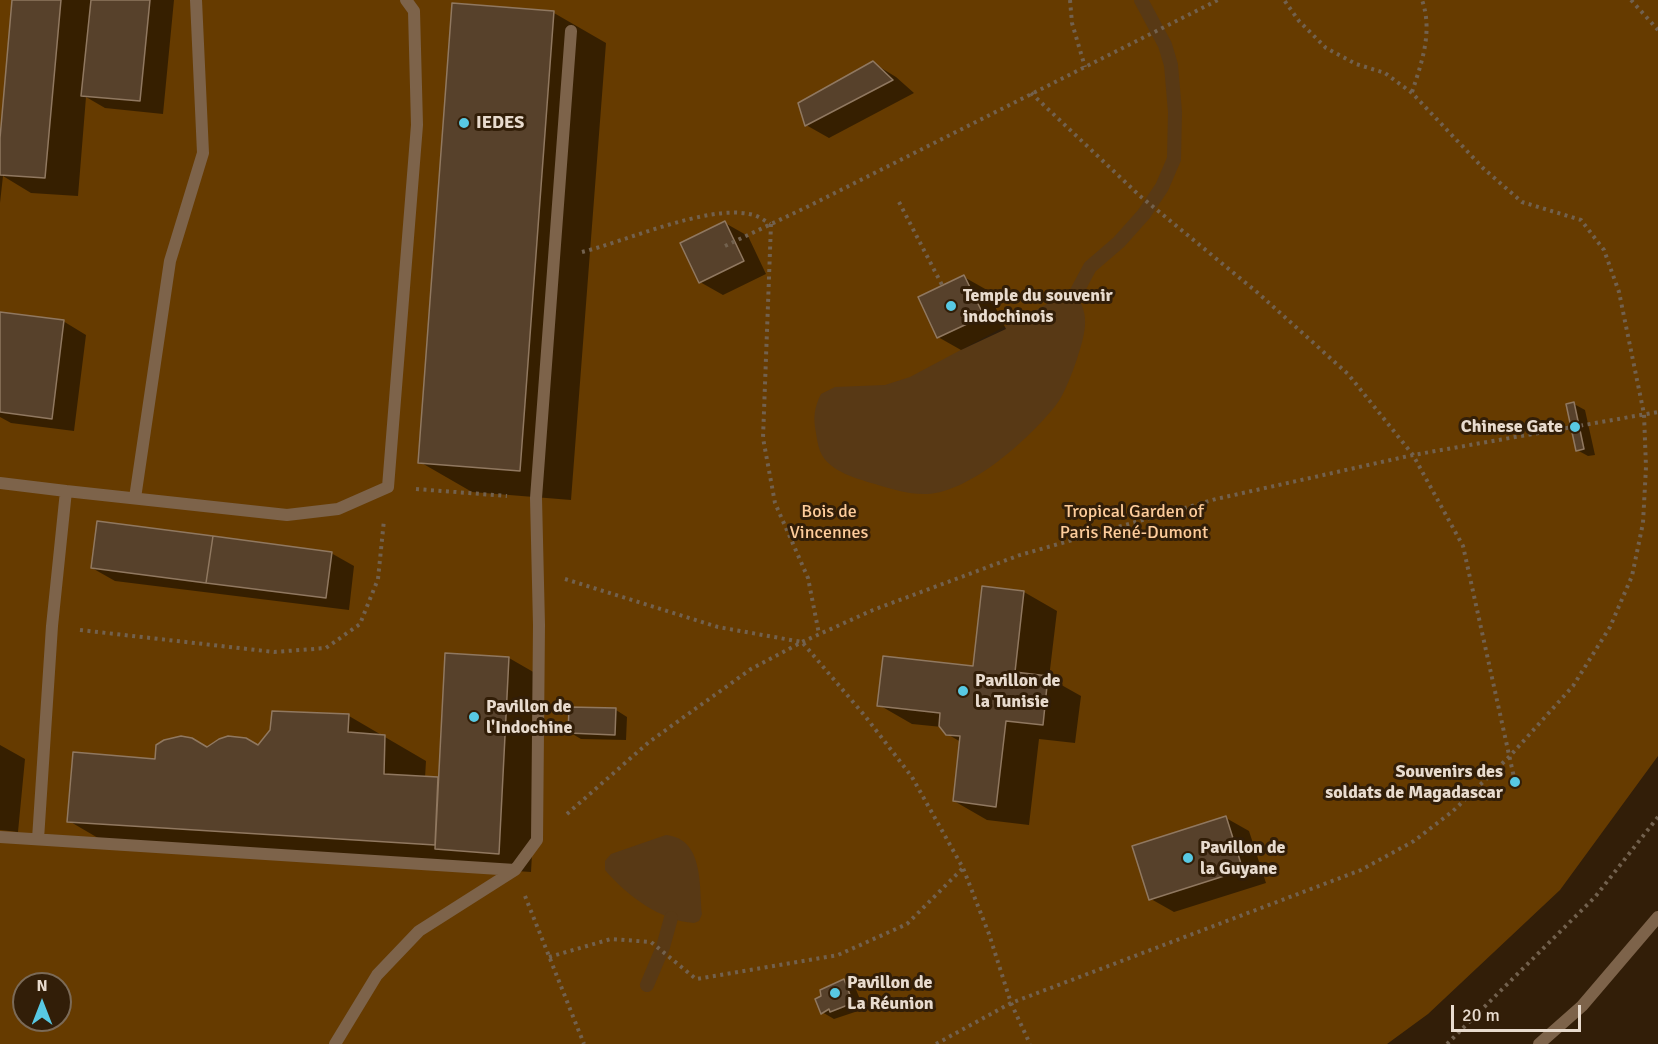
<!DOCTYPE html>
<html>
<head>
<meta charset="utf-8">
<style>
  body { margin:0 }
  #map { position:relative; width:1658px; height:1044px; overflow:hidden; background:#321e08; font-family:Signika,sans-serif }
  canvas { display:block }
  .north { position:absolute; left:12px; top:972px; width:60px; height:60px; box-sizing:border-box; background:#321e08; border:2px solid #7b6a57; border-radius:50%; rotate:0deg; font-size:16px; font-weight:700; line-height:24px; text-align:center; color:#e8dbce }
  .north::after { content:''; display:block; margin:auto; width:21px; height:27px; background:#58c9e3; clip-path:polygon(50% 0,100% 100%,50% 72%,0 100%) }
  .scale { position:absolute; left:1451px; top:1005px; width:130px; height:27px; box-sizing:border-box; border:3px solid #e8dbce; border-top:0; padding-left:8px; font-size:18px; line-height:21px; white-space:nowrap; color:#e8dbce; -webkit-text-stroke:4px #321e08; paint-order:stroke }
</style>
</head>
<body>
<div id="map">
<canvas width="1658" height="1044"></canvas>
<div class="north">N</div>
<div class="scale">20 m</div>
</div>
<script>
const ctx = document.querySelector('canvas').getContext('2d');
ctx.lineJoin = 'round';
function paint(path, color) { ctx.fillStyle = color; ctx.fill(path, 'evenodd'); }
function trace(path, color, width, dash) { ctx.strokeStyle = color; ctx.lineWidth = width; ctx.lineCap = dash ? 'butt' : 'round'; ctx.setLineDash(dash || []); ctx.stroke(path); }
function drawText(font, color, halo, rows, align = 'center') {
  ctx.font = font + ' Signika,sans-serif'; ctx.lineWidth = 6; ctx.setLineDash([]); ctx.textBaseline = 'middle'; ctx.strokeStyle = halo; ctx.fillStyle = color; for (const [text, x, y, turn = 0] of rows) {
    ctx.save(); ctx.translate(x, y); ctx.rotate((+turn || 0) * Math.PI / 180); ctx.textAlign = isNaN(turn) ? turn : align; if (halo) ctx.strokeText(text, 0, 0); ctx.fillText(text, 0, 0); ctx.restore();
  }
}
paint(new Path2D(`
  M 0,0 L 1658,0 L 1658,756 L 1560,890 L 1428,1014 L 1387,1044 L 0,1044 ZM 24,984 L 60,984 L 60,1020 L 24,1020 Z`), '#663b00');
paint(new Path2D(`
  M 1064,295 L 1075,295 C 1092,314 1084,337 1077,359 C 1072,373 1065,393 1056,405 C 1030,438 971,492 927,494 C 911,495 892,489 878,485 C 859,479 828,472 820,451 C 818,446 817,439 816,433 C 813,418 814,408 821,394 L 835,387 L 885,385 L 910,377 Z
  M 666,835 C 704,839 699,885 702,914 L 699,921 L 694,923 C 661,921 626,895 605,870 L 605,861 L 611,854 Z`), '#583915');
paint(new Path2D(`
  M 13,0 L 174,0 L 163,114 L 105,108 L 86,97 L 78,196 L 31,193 L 3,176 L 0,203 L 0,155 Z
  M 454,5 L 554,13 L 606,43 L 571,500 L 472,492 L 420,462 Z
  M 873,63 L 896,77 L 914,93 L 829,138 L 806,125 Z
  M 725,223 L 748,236 L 766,274 L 723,295 L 700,282 Z
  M 964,277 L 987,290 L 1006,329 L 961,350 L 938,337 Z
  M 0,314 L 63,321 L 86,335 L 74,431 L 11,423 L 0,417 Z
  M 1574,404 L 1585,410 L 1595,455 L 1588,456 L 1577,450 Z
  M 331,553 L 354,566 L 349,610 L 115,581 L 92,568 Z
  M 1024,592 L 1057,611 L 1049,678 L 1081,696 L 1075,743 L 1039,739 L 1029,825 L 987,820 L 954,801 L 961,742 L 947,734 L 942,727 L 912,724 L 879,705 L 974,668 Z
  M 447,655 L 509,658 L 542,677 L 531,872 L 110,845 L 69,821 L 156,761 L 208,748 L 259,747 L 349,716 L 426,761 L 425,778 L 440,779 Z
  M 616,710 L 627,717 L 626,740 L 581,739 L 569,732 Z
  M 0,745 L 25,759 L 18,832 L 0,830 Z
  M 1226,818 L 1249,831 L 1266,883 L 1174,912 L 1151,899 Z
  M 843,980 L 855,987 L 864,1009 L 834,1019 L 822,1012 Z`), '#0007');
trace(new Path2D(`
  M 1075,295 L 1090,267 L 1119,242 L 1144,214 L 1162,187 L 1174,159 L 1175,112 L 1171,65 L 1165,45 L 1141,0
  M 647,985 L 663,947 L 671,918`), '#583915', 14);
const building = new Path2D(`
  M 12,0 L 61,0 L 45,178 L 0,175 L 0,138 Z
  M 91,0 L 150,0 L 140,101 L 81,96 Z
  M 452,3 L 554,11 L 520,471 L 418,463 Z
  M 873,61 L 893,80 L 805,126 L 798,103 Z
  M 725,221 L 744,261 L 699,283 L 680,243 Z
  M 964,275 L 984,316 L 937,338 L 918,297 Z
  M 0,312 L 64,320 L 52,419 L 0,412 Z
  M 1574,402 L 1584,449 L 1576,451 L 1566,404 Z
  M 97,521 L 213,536 L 206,583 L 91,568 Z
  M 213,536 L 332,552 L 326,598 L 206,583 Z
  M 982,586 L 1024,591 L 1015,672 L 1048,676 L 1043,725 L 1006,721 L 996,807 L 953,801 L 960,736 L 946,735 L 939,726 L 940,713 L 877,706 L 883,656 L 973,666 Z
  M 445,653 L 509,657 L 499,854 L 435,849 Z
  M 569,707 L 616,708 L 615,735 L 568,733 Z
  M 272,711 L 349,714 L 348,732 L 385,735 L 384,774 L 438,777 L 435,845 L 67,822 L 73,752 L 155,759 L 156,745 L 164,740 L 181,736 L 192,738 L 207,747 L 219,739 L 228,736 L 246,738 L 258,745 L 270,730 Z
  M 1226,816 L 1243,870 L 1149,900 L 1132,846 Z
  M 844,979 L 853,1003 L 830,1012 L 829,1009 L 821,1014 L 815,999 L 821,996 L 820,990 Z`);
paint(building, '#57412b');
trace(building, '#907860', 1.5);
trace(new Path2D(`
  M 1070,0 L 1072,23 L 1085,67
  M 1631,0 L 1658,30
  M 1412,92 C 1422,62 1433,31 1422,0
  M 1031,93 L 1140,196 L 1258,293 L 1348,374 L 1413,455 L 1463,546 L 1515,782
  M 899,202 L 942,285
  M 771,224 L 763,438 L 775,503 L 808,578 L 819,634
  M 725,246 L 811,205 L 1218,0
  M 582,252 C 626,241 707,205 749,214 C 757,215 764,220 770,224
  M 416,489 L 507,496
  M 565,579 L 718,627 L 802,642 L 865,716 L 912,777 L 963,868 L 989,934 L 1011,1003 L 1030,1044
  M 80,630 L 274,652 L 326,648 L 360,624 L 378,579 L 384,520
  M 567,814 L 649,742 L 751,669 L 802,642 L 873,610 L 1020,555 L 1216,499 L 1413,455 L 1658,412
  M 525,896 L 584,1044
  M 549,957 L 611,939 L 651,942 L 696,979 L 838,955 L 907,924 L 963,868
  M 936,1044 L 1011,1003 L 1361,870 L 1414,841 L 1453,811 L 1510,756 L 1573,686 L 1610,627 L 1632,576 L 1643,523 L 1646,467 L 1644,414 L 1619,292 L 1604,250 L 1581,220 L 1522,202 L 1484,169 L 1412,93 L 1385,73 L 1356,64 L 1326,48 L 1299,21 L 1284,0
  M 1447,1044 L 1595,897 L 1658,817`), '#72614e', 4, [3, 4.5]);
trace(new Path2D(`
  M 0,483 L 66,491
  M 135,498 L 170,261 L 203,153 L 196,0
  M 0,837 L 515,870
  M 38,839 L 52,626 L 66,491 L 287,515 L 338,509 L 388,487 L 417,125 L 414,11 L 406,0
  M 335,1044 L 377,975 L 419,931 L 515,870 L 537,840 L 539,625 L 536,498 L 571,31`), '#7d634a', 12);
trace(new Path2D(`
  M 1539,1044 L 1582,1006 L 1658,917`), '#7d634a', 12);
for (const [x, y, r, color] of [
  [464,123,6,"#58c9e3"],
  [951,306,6,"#58c9e3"],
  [1575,427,6,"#58c9e3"],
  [963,691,6,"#58c9e3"],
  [474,717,6,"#58c9e3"],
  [1515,782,6,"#58c9e3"],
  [1188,858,6,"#58c9e3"],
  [835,993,6,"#58c9e3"]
]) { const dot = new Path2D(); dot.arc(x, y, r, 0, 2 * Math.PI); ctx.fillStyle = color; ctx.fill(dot); trace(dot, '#321e08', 2); }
drawText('bold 18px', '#e8dbce', '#321e08', [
  ["IEDES",476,123],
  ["Temple du souvenir",963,296],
  ["indochinois",963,317],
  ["Chinese Gate",1563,427,"right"],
  ["Pavillon de",975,681],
  ["la Tunisie",975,702],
  ["Pavillon de",486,707],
  ["l'Indochine",486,728],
  ["Souvenirs des",1503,772,"right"],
  ["soldats de Magadascar",1503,793,"right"],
  ["Pavillon de",1200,848],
  ["la Guyane",1200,869],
  ["Pavillon de",847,983],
  ["La Réunion",847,1004]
], 'left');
drawText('18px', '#fdcc9b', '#321e08', [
  ["Bois de",829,512],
  ["Vincennes",829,533],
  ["Tropical Garden of",1134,512],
  ["Paris René-Dumont",1134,533]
]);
</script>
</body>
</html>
